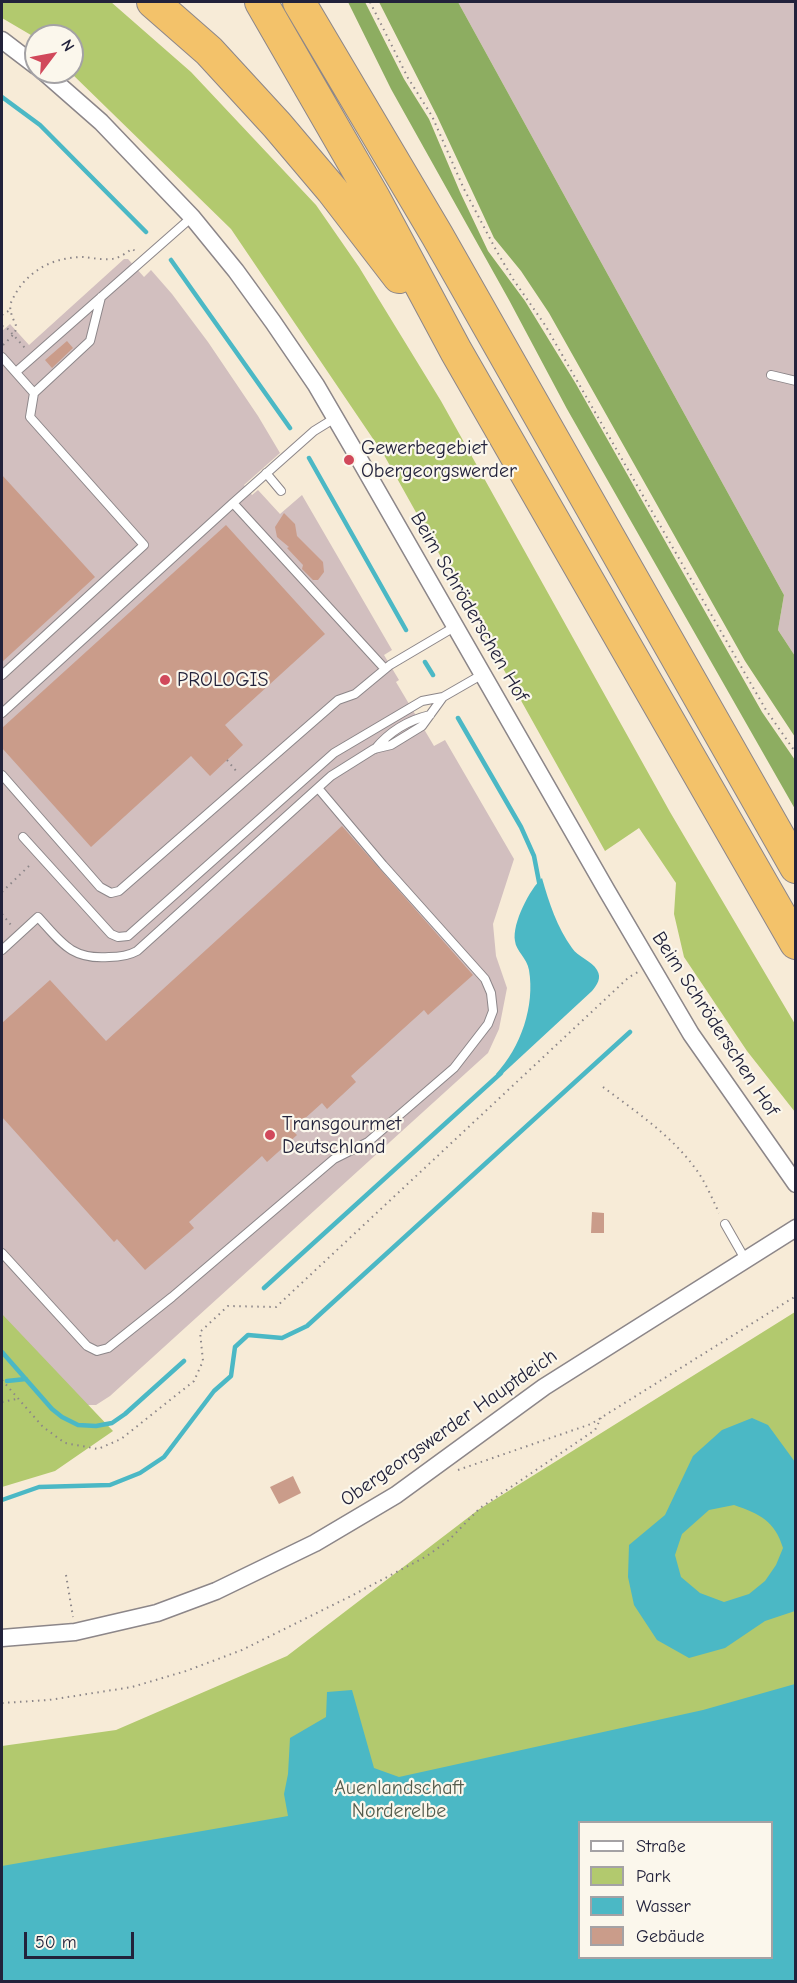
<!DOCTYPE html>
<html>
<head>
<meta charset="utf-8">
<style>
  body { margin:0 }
  #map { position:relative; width:797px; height:1983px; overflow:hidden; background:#f7ebd7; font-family:"Comic Neue",sans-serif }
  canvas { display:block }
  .frame { position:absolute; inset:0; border:3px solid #22223b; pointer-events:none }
  .legend { position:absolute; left:578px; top:1821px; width:195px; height:138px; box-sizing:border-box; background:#fbf7ec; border:2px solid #a4a2a5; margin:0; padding:8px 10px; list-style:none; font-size:18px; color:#22223b }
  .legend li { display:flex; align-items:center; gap:12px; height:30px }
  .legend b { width:30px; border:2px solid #a4a2a5 }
  .north { position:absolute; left:24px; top:24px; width:60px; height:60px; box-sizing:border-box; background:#fbf7ec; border:2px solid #a4a2a5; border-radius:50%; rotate:58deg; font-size:16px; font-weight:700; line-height:24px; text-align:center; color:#22223b }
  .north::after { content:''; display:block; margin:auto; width:21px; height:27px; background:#d1495b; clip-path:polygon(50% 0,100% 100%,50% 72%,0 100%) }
  .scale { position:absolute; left:24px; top:1932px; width:110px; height:27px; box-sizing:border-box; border:3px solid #22223b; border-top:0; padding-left:8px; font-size:18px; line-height:21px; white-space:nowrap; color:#22223b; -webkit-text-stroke:4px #fbf7ec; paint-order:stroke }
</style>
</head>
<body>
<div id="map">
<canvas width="797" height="1983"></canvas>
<div class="frame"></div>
<ul class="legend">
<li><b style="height:8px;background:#fff"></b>Straße</li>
<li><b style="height:16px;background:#b2c96e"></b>Park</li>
<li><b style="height:16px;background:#4bb8c5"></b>Wasser</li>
<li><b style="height:16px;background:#ca9c8a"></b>Gebäude</li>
</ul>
<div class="north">N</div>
<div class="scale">50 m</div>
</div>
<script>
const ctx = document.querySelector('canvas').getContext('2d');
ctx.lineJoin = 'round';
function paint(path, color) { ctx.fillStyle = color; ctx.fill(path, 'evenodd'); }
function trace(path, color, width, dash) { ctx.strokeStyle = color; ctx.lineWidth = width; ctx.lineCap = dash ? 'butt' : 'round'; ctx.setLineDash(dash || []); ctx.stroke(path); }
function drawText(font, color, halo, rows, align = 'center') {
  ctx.font = font + ' "Comic Neue",sans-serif'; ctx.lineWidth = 4.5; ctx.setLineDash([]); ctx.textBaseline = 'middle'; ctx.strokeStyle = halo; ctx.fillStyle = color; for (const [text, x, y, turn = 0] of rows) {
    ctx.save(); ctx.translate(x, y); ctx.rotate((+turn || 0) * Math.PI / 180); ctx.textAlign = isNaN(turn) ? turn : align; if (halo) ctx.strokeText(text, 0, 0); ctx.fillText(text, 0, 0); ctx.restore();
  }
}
paint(new Path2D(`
  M 458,2 L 795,2 L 795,656 L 778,630 L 784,595 Z
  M 124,259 L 128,259 L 144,277 L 151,270 L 172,294 L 208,342 L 258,416 L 280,453 L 244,485 L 252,495 L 258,490 L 280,514 L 302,495 L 392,650 L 384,655 L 399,680 L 396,682 L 434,746 L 445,740 L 514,859 L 493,924 L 496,956 L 507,988 L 499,1029 L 488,1053 L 110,1396 L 96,1405 L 86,1405 L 2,1320 L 2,331 L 10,324 L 29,345 Z`), '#d2bfbf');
paint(new Path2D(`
  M 2,2 L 111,2 L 191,72 L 316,205 L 359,267 L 441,401 L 670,812 L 795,1024 L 795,1112 L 747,1051 L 684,957 L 674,914 L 676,883 L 639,828 L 605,851 L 384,455 L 231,229 L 70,72 L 72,72 L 72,36 L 36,36 L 36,38 L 2,18 Z
  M 795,1312 L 795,1981 L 2,1981 L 2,1746 L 116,1730 L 287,1656 L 478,1510 ZM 580,1822 L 772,1822 L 772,1958 L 580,1958 Z
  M 2,1314 L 113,1431 L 55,1471 L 2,1487 Z`), '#b2c96e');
paint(new Path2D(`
  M 348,2 L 365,2 L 404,79 L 429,119 L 460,192 L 488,251 L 525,301 L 576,384 L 762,712 L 795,760 L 795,809 L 567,409 L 509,300 L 391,89 Z
  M 379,2 L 458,2 L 784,595 L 778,630 L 795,656 L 795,737 L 745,661 L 549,313 L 521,271 L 494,238 L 437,116 Z`), '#8dad61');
paint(new Path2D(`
  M 542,878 C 549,903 557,927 572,948 C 578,957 592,961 597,970 C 602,978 597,985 592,991 L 498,1078 L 496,1074 C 521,1047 535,1006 529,970 C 527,958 516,951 515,941 C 512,923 530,889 542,878 Z
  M 752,1418 L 768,1425 L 795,1462 L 795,1611 L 765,1621 L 725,1648 L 689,1658 L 657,1640 L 634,1605 L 628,1577 L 629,1545 L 665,1515 L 693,1456 L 722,1430 ZM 734,1505 C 760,1514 775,1521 783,1548 L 776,1565 L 765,1581 L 749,1594 L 724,1602 L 700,1593 L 681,1577 L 675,1555 L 682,1534 L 709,1510 Z
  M 795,1684 L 795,1981 L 2,1981 L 2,1866 L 288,1816 L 284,1794 L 288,1774 L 290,1738 L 326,1717 L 327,1692 L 352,1690 L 374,1768 L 399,1777 L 703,1710 ZM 580,1822 L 772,1822 L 772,1958 L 580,1958 Z`), '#4bb8c5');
trace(new Path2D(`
  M 2,97 L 40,125 L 146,232
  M 171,260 L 290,428
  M 309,458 L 406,630
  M 425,662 L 433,675
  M 458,718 L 521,827 L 534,856 L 540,887
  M 264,1288 L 501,1073
  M 2,1352 L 52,1409 L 62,1417 L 78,1425 L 96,1426 L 112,1423 L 125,1414 L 184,1361
  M 7,1381 L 26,1379
  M 2,1500 L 39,1487 L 110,1485 L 140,1473 L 164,1457 L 214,1391 L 231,1376 L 235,1347 L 248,1335 L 282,1338 L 307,1326 L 630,1032`), '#4bb8c5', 4.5);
paint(new Path2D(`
  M 67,341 L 73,348 L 52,368 L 45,360 Z
  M 2,475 L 95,577 L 2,662 Z
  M 284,513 L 295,524 L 297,536 L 323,562 L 324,572 L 318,580 L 313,580 L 302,569 L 303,565 L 287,548 L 289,547 L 277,537 L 275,527 Z
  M 226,525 L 325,634 L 225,725 L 243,745 L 210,776 L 191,756 L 91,847 L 2,748 L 2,728 Z
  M 342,826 L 473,975 L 428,1015 L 424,1010 L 351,1076 L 356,1082 L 327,1109 L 322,1103 L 292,1130 L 297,1135 L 267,1162 L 262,1156 L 189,1222 L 194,1228 L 145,1270 L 117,1239 L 114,1242 L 2,1117 L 2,1023 L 50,980 L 106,1041 Z
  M 592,1212 L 604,1213 L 604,1233 L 591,1233 Z
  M 293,1476 L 301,1493 L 279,1504 L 270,1487 Z`), '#ca9c8a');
const service = new Path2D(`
  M 2,357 L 34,393 L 30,417 L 144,545 L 2,675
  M 16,372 L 192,217
  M 771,375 L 796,381
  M 34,393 L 90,341 L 101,297
  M 266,473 L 281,491
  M 233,503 L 314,431 L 335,418
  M 2,713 L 233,503 L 385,669
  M 375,749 C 389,732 409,720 430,715
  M 2,775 L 100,887 L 111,893 L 119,891 L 338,700 L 355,694 L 390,665 L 456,626
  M 23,837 L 111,934 L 118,937 L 128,936 L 334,753 L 422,701 L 443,697 L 483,674
  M 2,950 L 38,917 C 61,942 71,960 109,957 C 119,957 128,956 137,951 L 331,776 L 374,749 L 391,745 L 422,726 L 443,697
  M 725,1224 L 745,1259
  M 2,1253 L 87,1346 L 97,1351 L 108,1348 L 172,1297 L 334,1159 L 368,1142 L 454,1068 L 488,1024 L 493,1011 L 491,993 L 485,979 L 383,865 L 318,788`);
const minor = new Path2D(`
  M 2,40 L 36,66
  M 44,72 L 101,122 L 192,217 L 236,271 L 273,322 L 316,385 L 358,457 L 607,891 L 691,1034 L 796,1184
  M 2,1638 L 75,1632 L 157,1613 L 216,1591 L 315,1543 L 396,1495 L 544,1387 L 796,1228`);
const motorway = new Path2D(`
  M 153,2 L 209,51 L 277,125 L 332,190 L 399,277
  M 261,2 L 374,198 L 456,351 L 796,943
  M 299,2 L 437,235 L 796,867`);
trace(service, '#8c8689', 10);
trace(minor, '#8c8689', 19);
trace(motorway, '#8c8689', 34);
trace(new Path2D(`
  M 370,2 L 408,78 L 432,116 L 464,189 L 496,250 L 513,279 L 545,325 L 766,710 L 796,753
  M 2,315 L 10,310
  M 2,326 L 6,327 L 25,348
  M 3,345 C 27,323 11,328 10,305 C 22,274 50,257 83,257 C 93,258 107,261 116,258 C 121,257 127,252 132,249 L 137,252
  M 227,760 L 237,772
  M 2,892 L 32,863
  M 2,914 L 11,925
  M 603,1087 C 635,1111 671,1135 695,1168 C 705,1181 712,1198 719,1213
  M 2,1380 L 43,1427 L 65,1443 L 98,1449 L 121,1439 L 194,1381 L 203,1361 L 200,1332 L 228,1306 L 276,1307 L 629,977 L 638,972
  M 2,1402 L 16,1399
  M 458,1470 L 591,1424 L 796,1296
  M 66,1575 L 73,1617
  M 2,1703 L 49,1700 L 132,1687 L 186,1671 L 242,1650 L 351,1596 L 427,1556 L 449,1540 L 480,1508 L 595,1430 L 601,1418`), '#8c8689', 2, [1.5, 4.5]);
trace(service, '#fff', 8);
trace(minor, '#fff', 16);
trace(motorway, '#f3c26a', 32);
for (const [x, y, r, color] of [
  [349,460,6,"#d1495b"],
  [165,680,6,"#d1495b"],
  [270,1135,6,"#d1495b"]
]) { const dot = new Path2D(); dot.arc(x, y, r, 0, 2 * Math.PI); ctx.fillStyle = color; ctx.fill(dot); trace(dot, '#fbf7ec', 2); }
drawText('20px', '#22223b', '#fbf7ec', [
  ["Gewerbegebiet",361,448],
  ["Obergeorgswerder",361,471],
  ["PROLOGIS",177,680],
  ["Transgourmet",282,1124],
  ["Deutschland",282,1147]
], 'left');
drawText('20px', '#22223b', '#fbf7ec', [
  ["Beim Schröderschen Hof",469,607,60],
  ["Beim Schröderschen Hof",715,1024,57],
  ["Obergeorgswerder Hauptdeich",449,1428,-35]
]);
drawText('20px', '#545c4d', '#fbf7ec', [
  ["Auenlandschaft",399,1788],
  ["Norderelbe",399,1811]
]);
</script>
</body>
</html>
